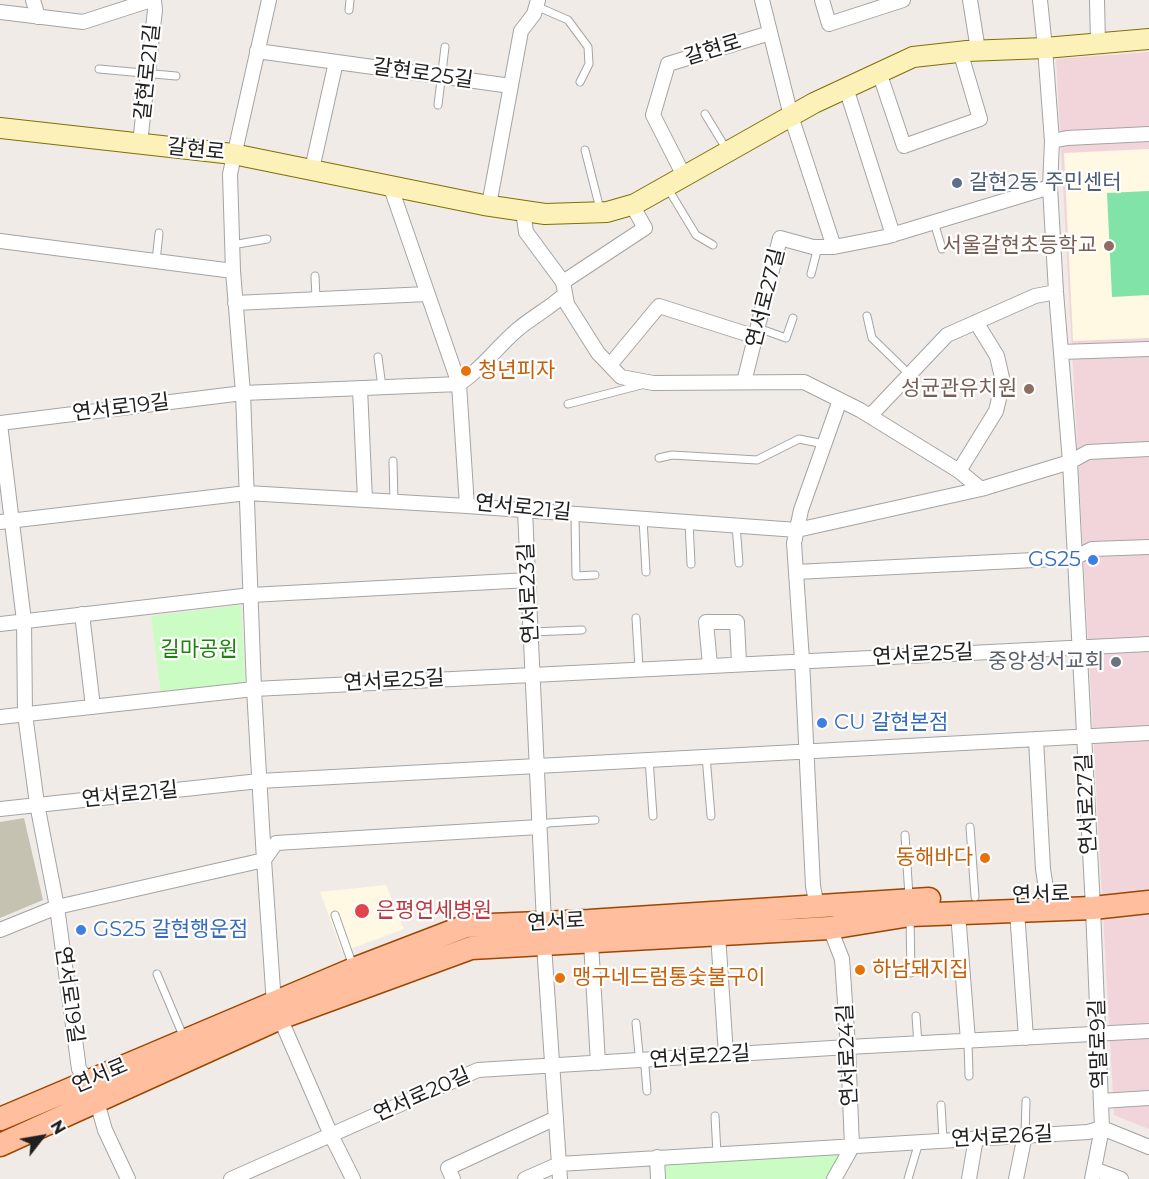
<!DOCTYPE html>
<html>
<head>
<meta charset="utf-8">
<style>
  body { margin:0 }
  #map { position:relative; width:1149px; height:1179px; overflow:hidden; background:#f1ebe7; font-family:Montserrat,sans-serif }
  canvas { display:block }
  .north { position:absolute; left:12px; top:1107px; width:60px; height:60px; -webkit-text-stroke:4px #fff; paint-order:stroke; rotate:59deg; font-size:16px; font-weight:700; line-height:24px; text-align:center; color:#202020 }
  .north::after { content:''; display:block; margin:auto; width:21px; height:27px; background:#202020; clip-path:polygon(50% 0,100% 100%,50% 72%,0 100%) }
</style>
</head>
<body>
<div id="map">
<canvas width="1149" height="1179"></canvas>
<div class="north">N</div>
</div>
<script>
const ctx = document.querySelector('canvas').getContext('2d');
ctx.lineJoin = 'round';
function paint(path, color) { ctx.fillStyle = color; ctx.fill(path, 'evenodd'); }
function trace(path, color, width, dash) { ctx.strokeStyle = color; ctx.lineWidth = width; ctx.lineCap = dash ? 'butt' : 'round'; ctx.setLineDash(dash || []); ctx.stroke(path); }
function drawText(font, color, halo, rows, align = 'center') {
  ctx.font = font + ' Montserrat,"Noto Sans KR",sans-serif'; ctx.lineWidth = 4.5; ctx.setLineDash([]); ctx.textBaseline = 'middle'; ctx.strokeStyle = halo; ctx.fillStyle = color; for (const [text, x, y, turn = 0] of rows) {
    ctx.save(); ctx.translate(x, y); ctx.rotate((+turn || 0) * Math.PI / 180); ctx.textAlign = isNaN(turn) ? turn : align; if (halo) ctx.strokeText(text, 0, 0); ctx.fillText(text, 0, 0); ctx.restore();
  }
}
paint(new Path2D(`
  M 1149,52 L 1149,1129 L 1114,1115 L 1056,59 Z`), '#f2d5db');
paint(new Path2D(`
  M 1149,149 L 1149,338 L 1073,341 L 1064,153 Z
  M 386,885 L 404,929 L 342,952 L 320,892 Z`), '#fff8e2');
paint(new Path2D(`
  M 24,818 L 43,900 L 0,918 L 0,822 Z`), '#c6c2b1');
paint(new Path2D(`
  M 241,605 L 245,683 L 161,693 L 151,616 Z
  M 839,1154 L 826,1179 L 664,1179 L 664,1162 Z`), '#cbfcc3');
paint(new Path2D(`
  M 1149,191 L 1149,295 L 1112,297 L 1107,193 Z`), '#82e3a8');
const lane = new Path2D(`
  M 536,6 L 568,20 L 588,47 L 589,64 L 580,82
  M 349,10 L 350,0
  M 99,69 L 176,76
  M 438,105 L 445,47
  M 705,114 L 727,150
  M 585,150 L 600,209
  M 667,187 L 696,235 L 713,245
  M 934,222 L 942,249
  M 232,245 L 267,239
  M 156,261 L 159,233
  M 811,274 L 818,247
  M 315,276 L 316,299
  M 867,316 L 872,338 L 909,374
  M 758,328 L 786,338 L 793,318
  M 378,357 L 382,387
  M 568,404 L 641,385
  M 659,458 L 672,455 L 757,460 L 799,439 L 824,444
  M 393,461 L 394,502
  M 575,515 L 576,576 L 595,575
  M 643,519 L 646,572
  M 689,522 L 691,564
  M 736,525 L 739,563
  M 636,618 L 639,668
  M 531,632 L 582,630
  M 706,756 L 711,816
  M 649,759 L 653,816
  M 539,827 L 548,823 L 595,820
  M 970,827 L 975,897
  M 905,835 L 909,896
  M 335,915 L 353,966
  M 910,918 L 911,973
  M 157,974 L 184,1038
  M 916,1016 L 918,1044
  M 636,1023 L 639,1054 L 645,1067 L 647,1091
  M 968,1041 L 969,1076
  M 941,1105 L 943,1140
  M 715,1116 L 717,1154
  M 1025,1135 L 1026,1101
  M 908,1179 L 919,1142`);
const street = new Path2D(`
  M 33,0 L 38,17
  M 269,0 L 230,174 L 233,271 L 243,393 L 254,689 L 264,860 L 274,1004 L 331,1135 L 353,1179
  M 762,0 L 791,116 L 834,247
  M 822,0 L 829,24 L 903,0
  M 970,0 L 978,50
  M 1040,0 L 1045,48 L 1052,141 L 1050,187 L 1056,292 L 1070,462 L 1093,908 L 1102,1128 L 1092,1179
  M 1097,0 L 1098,43
  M 0,12 L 83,22 L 151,0
  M 257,51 L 511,86
  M 879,72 L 904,146 L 980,119 L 960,51
  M 846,88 L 893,235
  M 1052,141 L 1067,138 L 1149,134
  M 140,143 L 155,10 L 154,0
  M 312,169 L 336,62
  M 684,176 L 653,115 L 668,64 L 770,33
  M 390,185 L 459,384 L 467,506
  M 489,205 L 521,31 L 534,14 L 538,0
  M 523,211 L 526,232 L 563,282 L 567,304 L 598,353 L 621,377 L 653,383 L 804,382 L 860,410 L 959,471 L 981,489
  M 0,241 L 233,271
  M 563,282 L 645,228 L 632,205
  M 235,303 L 427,294
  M 1061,352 L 1149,349
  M 610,365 L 659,306 L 756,337
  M 744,382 L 780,238 L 813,247 L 834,247 L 885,237 L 1050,187
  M 459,384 C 481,370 497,347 517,330 C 532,317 550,308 565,294
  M 360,388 L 365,500
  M 870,416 L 947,335 L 1035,296 L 1056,292
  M 0,423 L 243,393 L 459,384
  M 0,424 L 24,621 L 25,714 L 37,804 L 57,907 L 79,1069 L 88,1081
  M 959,471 L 996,411 L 1003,382 L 997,356 L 976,322
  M 525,511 L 544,923
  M 0,522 L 247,493 L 467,506 L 797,530 L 981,489 L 1070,462 L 1088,452 L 1149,449
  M 796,572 L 1074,558 L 1092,549 L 1149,547
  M 82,614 L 93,707
  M 0,624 L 251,595 L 529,580
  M 710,665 L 706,622 L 737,622 L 739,663
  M 0,717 L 254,689 L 1149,644
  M 1036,739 L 1043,869 L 1047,895
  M 0,809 L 259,781 L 1149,733
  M 817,907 L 813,886 L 802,660 L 794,543 L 801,510 L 840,400
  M 1017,911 L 1026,1038
  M 958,913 L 968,1041
  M 830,928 L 842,959 L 848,1047 L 852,1147 L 834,1179
  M 0,930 L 57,907 L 264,860 L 276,843 L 539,827
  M 718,934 L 726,1055
  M 591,942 L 598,1063
  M 544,945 L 560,1179
  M 1101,1101 L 1149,1098
  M 97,1102 L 105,1130 L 128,1179
  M 657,1157 L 658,1179
  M 1094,1169 L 1121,1179
  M 231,1179 L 478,1070 L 848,1047 L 1149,1031
  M 453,1179 L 448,1168 L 556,1118
  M 525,1179 L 559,1164 L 1088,1132 L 1102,1128 L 1149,1147
  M 969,1179 L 976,1138
  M 1016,1179 L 1025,1135`);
const secondary = new Path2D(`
  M 0,128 L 233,154 L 484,205 L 545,214 L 607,212 L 635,204 L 814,103 L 913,57 L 967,51 L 1045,48 L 1149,39`);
const primary = new Path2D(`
  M 0,1119 L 354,969 L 466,926 L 589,921 L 929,899
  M 0,1145 L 280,1018 L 471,948 L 830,928 L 910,915 L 1093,908 L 1149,902`);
trace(lane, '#a4a4a4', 9);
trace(street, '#a4a4a4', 16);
trace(secondary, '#7f7000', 22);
trace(primary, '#9d4600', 25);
trace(lane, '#fff', 7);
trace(street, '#fff', 14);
trace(secondary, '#fcf1b9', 20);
trace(primary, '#ffbf9e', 22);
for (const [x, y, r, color] of [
  [957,183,6,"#5c6f8a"],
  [1109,246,6,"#8d6e63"],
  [466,371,6,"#e8710a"],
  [1029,389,6,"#8d6e63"],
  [1093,560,6,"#3f7fe0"],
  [1116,662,6,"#6b7280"],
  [822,723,6,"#3f7fe0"],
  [985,858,6,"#e8710a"],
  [362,911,8,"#e0444e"],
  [81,930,6,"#3f7fe0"],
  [860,970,6,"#e8710a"],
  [560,978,6,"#e8710a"]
]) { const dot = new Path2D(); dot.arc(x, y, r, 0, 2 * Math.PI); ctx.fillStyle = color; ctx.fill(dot); trace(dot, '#fff', 2); }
drawText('21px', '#202020', '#fff', [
  ["갈현로",713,50,-17],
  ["갈현로21길",148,72,-84],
  ["갈현로25길",423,74,8],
  ["갈현로",196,150,6],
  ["연서로27길",766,298,-76],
  ["연서로19길",121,408,-7],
  ["연서로21길",523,508,6],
  ["연서로23길",529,593,-93],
  ["연서로25길",923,655,-3],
  ["연서로25길",394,681,-3],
  ["연서로21길",130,795,-6],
  ["연서로27길",1087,804,-93],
  ["연서로",1041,895,-2],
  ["연서로",556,922,-3],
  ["연서로19길",69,995,82],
  ["역말로9길",1099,1044,-92],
  ["연서로24길",848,1055,-93],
  ["연서로22길",700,1057,-4],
  ["연서로",100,1076,-23],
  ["연서로20길",422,1095,-24],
  ["연서로26길",1002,1137,-3]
]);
drawText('21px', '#4e5e75', '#fff', [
  ["갈현2동 주민센터",969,183]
], 'left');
drawText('21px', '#785e54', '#fff', [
  ["서울갈현초등학교",1097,246],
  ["성균관유치원",1017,389]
], 'right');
drawText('21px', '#c56008', '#fff', [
  ["청년피자",478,371],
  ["동해바다",973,858,"right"],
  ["하남돼지집",872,970],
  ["맹구네드럼통숯불구이",572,978]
], 'left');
drawText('21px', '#366cbe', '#fff', [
  ["GS25",1081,560,"right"],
  ["CU 갈현본점",834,723],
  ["GS25 갈현행운점",93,930]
], 'left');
drawText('21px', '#198607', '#fff', [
  ["길마공원",199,650]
]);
drawText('21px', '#5b616d', '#fff', [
  ["중앙성서교회",1104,662]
], 'right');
drawText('21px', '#be3a42', '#fff', [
  ["은평연세병원",376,911]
], 'left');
</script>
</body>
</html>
